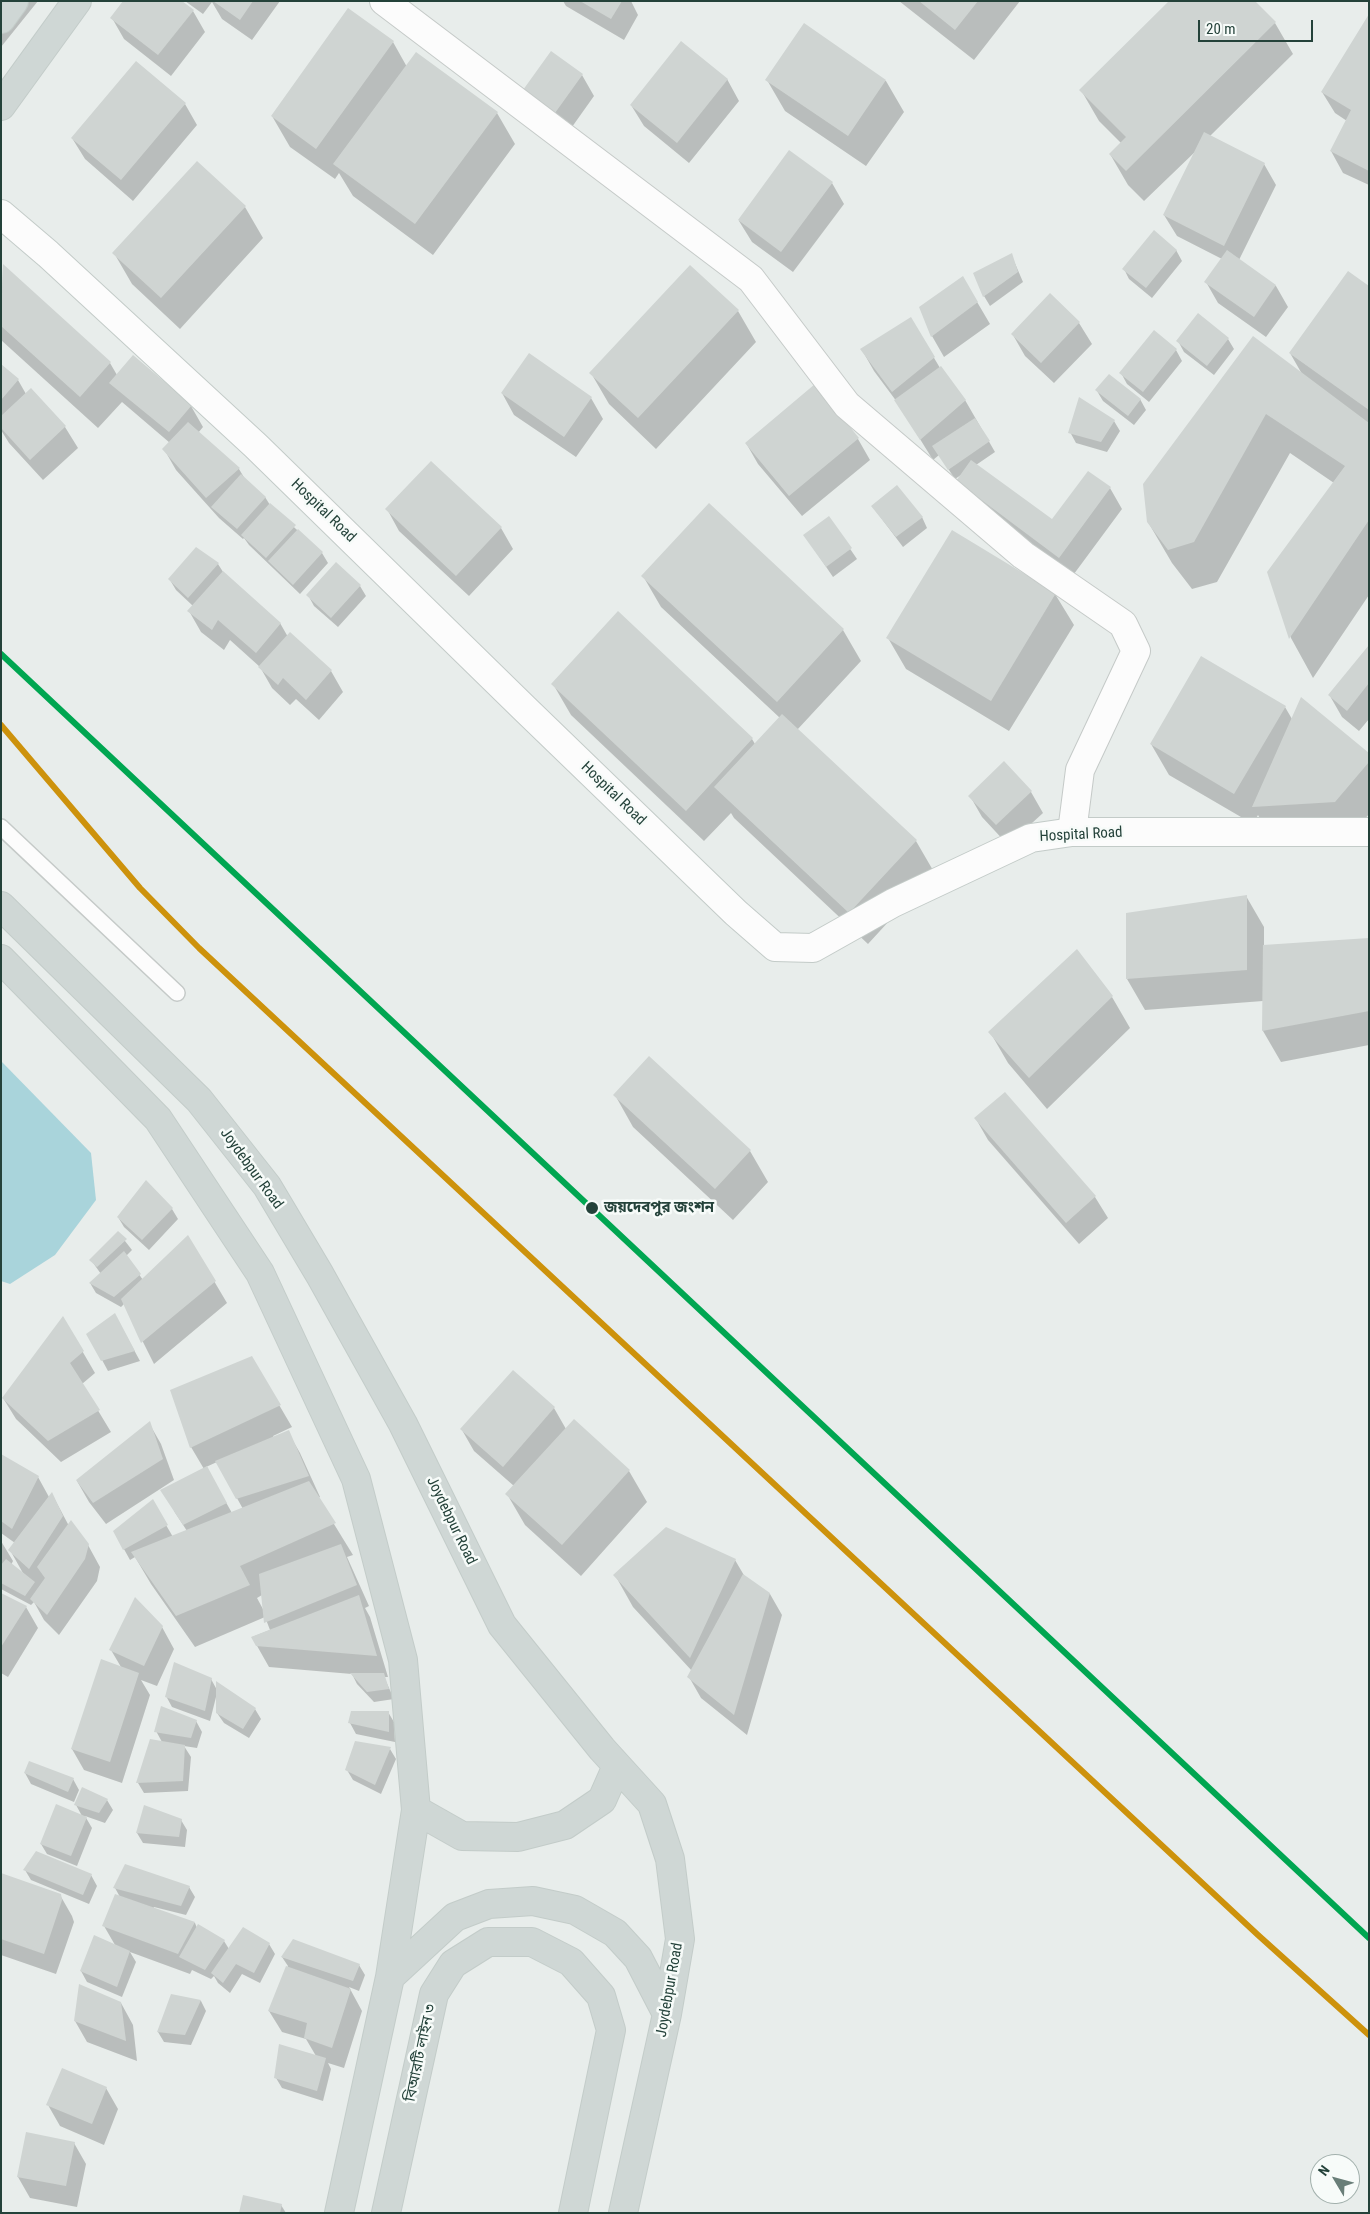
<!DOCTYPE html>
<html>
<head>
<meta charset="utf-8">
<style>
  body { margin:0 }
  #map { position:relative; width:1370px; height:2214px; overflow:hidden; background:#e8edeb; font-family:"Roboto Condensed",sans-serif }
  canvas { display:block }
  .frame { position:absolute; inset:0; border:2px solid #24423a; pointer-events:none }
  .north { position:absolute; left:1310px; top:2154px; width:50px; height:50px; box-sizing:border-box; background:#f7fbf9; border:1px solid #a3b1ad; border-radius:50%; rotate:307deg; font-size:14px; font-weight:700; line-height:20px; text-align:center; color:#24423a }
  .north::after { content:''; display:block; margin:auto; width:18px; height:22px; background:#697e78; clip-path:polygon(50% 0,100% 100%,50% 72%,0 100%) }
  .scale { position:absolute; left:1198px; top:20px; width:115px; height:22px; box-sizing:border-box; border:2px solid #24423a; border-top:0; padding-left:6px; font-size:15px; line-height:18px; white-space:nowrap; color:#24423a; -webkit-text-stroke:4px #f7fbf9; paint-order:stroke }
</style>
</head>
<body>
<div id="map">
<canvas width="1370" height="2214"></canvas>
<div class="frame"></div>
<div class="north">N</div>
<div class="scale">20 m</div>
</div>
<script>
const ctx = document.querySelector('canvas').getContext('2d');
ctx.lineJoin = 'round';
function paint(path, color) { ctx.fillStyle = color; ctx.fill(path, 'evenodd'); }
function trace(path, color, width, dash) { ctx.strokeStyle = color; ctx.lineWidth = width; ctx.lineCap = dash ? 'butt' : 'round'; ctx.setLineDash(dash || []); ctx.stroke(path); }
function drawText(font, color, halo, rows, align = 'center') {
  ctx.font = font + ' "Roboto Condensed","Noto Sans Bengali",sans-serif'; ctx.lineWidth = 5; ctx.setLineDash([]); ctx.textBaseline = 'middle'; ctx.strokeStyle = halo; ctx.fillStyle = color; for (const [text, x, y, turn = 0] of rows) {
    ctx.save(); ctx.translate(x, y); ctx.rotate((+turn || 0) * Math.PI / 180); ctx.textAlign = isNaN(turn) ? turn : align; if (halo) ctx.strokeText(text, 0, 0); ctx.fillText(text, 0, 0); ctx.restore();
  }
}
paint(new Path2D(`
  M 1,1061 L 91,1153 L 96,1200 L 55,1255 L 10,1284 L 1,1281 Z`), '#a9d4db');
paint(new Path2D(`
  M 1,1 L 38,1 L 1,47 Z
  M 185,1 L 280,1 L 252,40 L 222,19 L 212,2 L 203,14 Z
  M 563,1 L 631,1 L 638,15 L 624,40 L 566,6 Z
  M 899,1 L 1020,1 L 974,60 Z
  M 193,11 L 205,32 L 171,76 L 124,39 L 112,18 Z
  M 1369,16 L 1369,185 L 1343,173 L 1331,151 L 1347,121 L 1335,113 L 1322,92 Z
  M 1275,23 L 1293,54 L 1210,136 L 1264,164 L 1276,185 L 1239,260 L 1276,286 L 1288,307 L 1266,337 L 1218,303 L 1206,282 L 1222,259 L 1177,236 L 1164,215 L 1197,150 L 1144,201 L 1128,185 L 1110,154 L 1121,143 L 1099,121 L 1081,90 Z
  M 393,42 L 407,67 L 497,113 L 515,144 L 433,255 L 353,196 L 339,173 L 335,179 L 290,147 L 272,116 Z
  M 582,75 L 594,96 L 567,134 L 537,111 Z
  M 727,79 L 739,101 L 689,163 L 644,126 L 631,105 Z
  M 767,80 L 886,81 L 904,112 L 866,166 L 785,111 Z
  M 185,104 L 197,125 L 133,201 L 85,159 L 72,138 Z
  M 832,183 L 844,204 L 793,272 L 752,242 L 739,221 Z
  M 245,207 L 263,238 L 180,329 L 132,284 L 114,253 Z
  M 1176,250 L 1182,261 L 1152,298 L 1129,279 L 1124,269 Z
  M 1011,254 L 1023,282 L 990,306 L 984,296 Z
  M 3,265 L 110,363 L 117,375 L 191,406 L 203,427 L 198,433 L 239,469 L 245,479 L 265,497 L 270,505 L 322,553 L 328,563 L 300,594 L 249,545 L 244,538 L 243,539 L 219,518 L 176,470 L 164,449 L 170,443 L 122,402 L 98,428 L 1,340 Z
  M 963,278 L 990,324 L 944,357 L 932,336 Z
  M 1369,287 L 1369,595 L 1313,678 L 1291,638 L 1269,573 L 1334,483 L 1290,453 L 1217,582 L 1192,589 L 1172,563 L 1148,522 L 1302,374 L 1290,353 Z
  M 1050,295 L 1079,323 L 1092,344 L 1054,383 L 1025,356 L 1013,335 Z
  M 738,311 L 756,342 L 656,449 L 609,404 L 591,373 Z
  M 911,319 L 940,368 L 965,400 L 995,452 L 976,465 L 1052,521 L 1110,488 L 1122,509 L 1071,578 L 969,503 L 961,475 L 955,479 L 939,455 L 933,460 L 897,402 L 874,371 L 862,350 Z
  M 1154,332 L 1176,350 L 1182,361 L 1149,402 L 1127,384 L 1121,373 Z
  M 1228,339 L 1234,349 L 1214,375 L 1184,352 L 1178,341 Z
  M 1,365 L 18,380 L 26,394 L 31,390 L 65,427 L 78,448 L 43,480 L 9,443 L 1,430 Z
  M 1097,391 L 1140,399 L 1146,410 L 1134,425 L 1103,401 Z
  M 502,393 L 591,398 L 603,419 L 576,457 L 514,415 Z
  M 1114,421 L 1120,431 L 1107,452 L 1076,443 L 1070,432 Z
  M 858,439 L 870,460 L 802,516 L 758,464 L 746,443 Z
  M 431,462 L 501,528 L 513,549 L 469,596 L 399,531 L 387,509 Z
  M 709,505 L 843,630 L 861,661 L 797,730 L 916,841 L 934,872 L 868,944 L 734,818 L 731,813 L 704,841 L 571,715 L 553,684 L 618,613 L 752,739 L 755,744 L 780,718 L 661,607 L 643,576 Z
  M 872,506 L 922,517 L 927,528 L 903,547 Z
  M 829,518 L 857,559 L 833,577 L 805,536 Z
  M 196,549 L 218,564 L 225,575 L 280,623 L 288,637 L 331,671 L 343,692 L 319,720 L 296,699 L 290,705 L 272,688 L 260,667 L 230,640 L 224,650 L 201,632 L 189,611 L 193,606 L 176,590 L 170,580 Z
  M 360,586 L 366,596 L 338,627 L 314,606 L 308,595 Z
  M 1055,594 L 1074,625 L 1009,731 L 906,669 L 888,638 Z
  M 1369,647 L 1369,719 L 1359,731 L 1342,717 L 1330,696 Z
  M 1285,707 L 1292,719 L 1369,755 L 1369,814 L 1353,833 L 1271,838 L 1258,815 L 1253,824 L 1169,775 L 1151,744 Z
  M 1004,763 L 1031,792 L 1043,813 L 1008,845 L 982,817 L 970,796 Z
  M 1246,896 L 1264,927 L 1264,946 L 1369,939 L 1369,1045 L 1281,1062 L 1263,1031 L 1263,1001 L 1145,1010 L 1127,979 Z
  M 1112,997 L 1130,1028 L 1047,1109 L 1008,1063 L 990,1032 Z
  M 649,1058 L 750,1151 L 768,1182 L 733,1220 L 633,1127 L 615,1095 Z
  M 1005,1093 L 1095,1197 L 1108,1218 L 1079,1244 L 988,1140 L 976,1119 Z
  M 172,1209 L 178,1219 L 149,1250 L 124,1227 L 118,1217 Z
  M 118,1232 L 132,1250 L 126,1256 L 143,1280 L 188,1237 L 227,1303 L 154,1364 L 124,1304 L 121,1307 L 96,1293 L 90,1283 L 101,1274 L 91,1260 Z
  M 63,1318 L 95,1373 L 82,1384 L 111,1432 L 61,1462 L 16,1419 L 3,1398 Z
  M 120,1324 L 140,1361 L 108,1371 L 88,1334 Z
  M 251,1357 L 292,1427 L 273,1436 L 274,1438 L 288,1432 L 300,1453 L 320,1497 L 318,1498 L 353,1555 L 347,1557 L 369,1606 L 365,1608 L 370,1617 L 388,1677 L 384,1677 L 394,1699 L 374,1702 L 357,1684 L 352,1674 L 269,1667 L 252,1637 L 270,1630 L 265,1617 L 195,1647 L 151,1584 L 135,1557 L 130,1560 L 114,1531 L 152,1501 L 173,1537 L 187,1531 L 174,1511 L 204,1469 L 191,1447 ZM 217,1462 L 243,1509 L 232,1513 L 206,1467 ZM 262,1595 L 264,1611 L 257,1598 Z
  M 513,1371 L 554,1408 L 566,1429 L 574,1421 L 629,1471 L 647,1502 L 581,1576 L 525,1525 L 507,1494 L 514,1486 L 474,1451 L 462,1430 Z
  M 149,1423 L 161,1444 L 174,1480 L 106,1524 L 89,1502 L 77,1481 Z
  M 1,1455 L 38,1477 L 49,1497 L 52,1494 L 69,1526 L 88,1545 L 100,1567 L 97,1581 L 59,1635 L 44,1620 L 34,1602 L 31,1605 L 1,1589 L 1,1541 L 13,1561 L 11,1565 L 24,1575 L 10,1550 L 15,1543 L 1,1533 Z
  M 735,1560 L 745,1577 L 770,1594 L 782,1615 L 747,1735 L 701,1698 L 689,1677 L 692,1671 L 633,1607 L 615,1575 Z
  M 1,1595 L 26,1607 L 38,1628 L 8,1677 L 1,1673 Z
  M 162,1627 L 174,1649 L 157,1686 L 141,1680 L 150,1695 L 122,1783 L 84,1770 L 72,1749 L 121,1667 L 111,1650 Z
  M 211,1679 L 217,1690 L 255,1709 L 261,1719 L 249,1738 L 224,1723 L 217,1713 L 217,1693 L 210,1721 L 172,1707 L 166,1696 Z
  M 388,1712 L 394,1722 L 395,1742 L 356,1734 L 350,1723 Z
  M 196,1721 L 202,1732 L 197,1748 L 184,1746 L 191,1757 L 188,1791 L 144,1793 L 138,1783 L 162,1742 L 156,1731 Z
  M 390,1749 L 396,1759 L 381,1794 L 353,1780 L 347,1770 Z
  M 25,1773 L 73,1779 L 79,1790 L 74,1802 L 31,1784 Z
  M 107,1800 L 113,1810 L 105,1823 L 85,1816 L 92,1828 L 77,1866 L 47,1854 L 41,1844 L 82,1816 L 76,1805 Z
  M 181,1820 L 187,1830 L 185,1847 L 143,1843 L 137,1833 Z
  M 25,1870 L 91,1875 L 97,1886 L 89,1904 L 31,1880 Z
  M 1,1875 L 60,1895 L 72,1916 L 74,1922 L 56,1974 L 1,1955 Z
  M 189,1887 L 195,1897 L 186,1915 L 154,1907 L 153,1909 L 195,1923 L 197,1928 L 224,1941 L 229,1949 L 269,1944 L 275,1954 L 260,1983 L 242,1974 L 230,1993 L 218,1983 L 214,1976 L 211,1979 L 192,1970 L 190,1974 L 130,1952 L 136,1962 L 122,1997 L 87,1982 L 81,1971 L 115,1945 L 104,1926 L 120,1897 L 115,1888 Z
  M 282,1957 L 359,1965 L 365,1975 L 359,1991 L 349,1987 L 362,2011 L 344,2068 L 328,2063 L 331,2069 L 323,2101 L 282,2088 L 276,2078 L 316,2056 L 306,2039 L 282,2032 L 269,2011 L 288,1966 Z
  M 172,1996 L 201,2001 L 206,2011 L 191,2045 L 164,2042 L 158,2032 Z
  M 121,2003 L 133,2025 L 137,2061 L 87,2042 L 75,2021 Z
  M 106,2088 L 118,2109 L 104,2145 L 60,2126 L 48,2105 Z
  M 74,2143 L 86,2164 L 77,2207 L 30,2198 L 18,2177 Z
  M 281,2205 L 286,2213 L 240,2213 Z`), '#0003');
paint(new Path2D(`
  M 123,1 L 182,1 L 194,10 L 158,55 L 110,18 Z
  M 213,1 L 253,1 L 240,20 Z
  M 580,1 L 622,1 L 611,19 Z
  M 919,1 L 978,1 L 955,30 Z
  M 1169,1 L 1255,1 L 1276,22 L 1126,171 L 1109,154 L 1126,137 L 1079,90 Z
  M 348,8 L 394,41 L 316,149 L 271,116 Z
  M 1369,14 L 1369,171 L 1330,151 L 1351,110 L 1321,92 Z
  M 804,23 L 886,80 L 848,136 L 765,80 Z
  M 681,41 L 728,79 L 677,143 L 630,105 Z
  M 551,51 L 583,74 L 555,113 L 523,90 Z
  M 416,52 L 498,112 L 415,224 L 333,164 Z
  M 136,61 L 186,103 L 121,180 L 71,138 Z
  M 1204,132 L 1265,163 L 1224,246 L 1163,215 Z
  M 789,150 L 833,182 L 781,252 L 738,220 Z
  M 197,161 L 246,206 L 161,298 L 112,253 Z
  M 1154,230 L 1177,250 L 1146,288 L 1122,269 Z
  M 1227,250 L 1276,285 L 1254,317 L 1204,282 Z
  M 1012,253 L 1018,272 L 983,297 L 973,273 Z
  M 3,264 L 111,362 L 80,397 L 1,326 Z
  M 690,265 L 739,310 L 638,418 L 589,373 Z
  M 1348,271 L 1369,286 L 1369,410 L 1289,353 Z
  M 963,276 L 978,302 L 931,337 L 919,307 Z
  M 1050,293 L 1080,322 L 1041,363 L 1011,334 Z
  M 1198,313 L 1229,338 L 1207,366 L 1176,341 Z
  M 911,317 L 935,357 L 892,392 L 860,349 Z
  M 1154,330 L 1177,349 L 1143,392 L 1119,373 Z
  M 1253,336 L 1369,423 L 1369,520 L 1289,639 L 1267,572 L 1345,466 L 1266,414 L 1194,542 L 1168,550 L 1147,522 L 1143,484 Z
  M 529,353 L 592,397 L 564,437 L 501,393 Z
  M 133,355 L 192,405 L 169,432 L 109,383 Z
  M 1,364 L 19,379 L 1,400 Z
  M 941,366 L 966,400 L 920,440 L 894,400 Z
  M 1109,374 L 1141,399 L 1128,416 L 1095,390 Z
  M 815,384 L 859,438 L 789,496 L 745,443 Z
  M 31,388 L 66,426 L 30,460 L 1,428 L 1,416 Z
  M 1079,397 L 1115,420 L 1101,442 L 1068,433 Z
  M 975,418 L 990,441 L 948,470 L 932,446 Z
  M 188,422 L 240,468 L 206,498 L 162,449 Z
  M 971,460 L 1052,519 L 1088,471 L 1111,487 L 1059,558 L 956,481 Z
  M 431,461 L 502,527 L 456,576 L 385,509 Z
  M 241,474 L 266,497 L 237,529 L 211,507 Z
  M 897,485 L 923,517 L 896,537 L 871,506 Z
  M 270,503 L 296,525 L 266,558 L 241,535 Z
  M 709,503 L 844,629 L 777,702 L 641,576 Z
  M 829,516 L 852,548 L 826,567 L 803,535 Z
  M 298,529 L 323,552 L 293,585 L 268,561 Z
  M 952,530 L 1056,593 L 991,701 L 886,638 Z
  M 196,547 L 219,563 L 188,598 L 168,579 Z
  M 336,562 L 361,585 L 331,618 L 306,595 Z
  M 223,571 L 281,623 L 256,653 L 218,620 L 212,630 L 187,611 Z
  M 618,611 L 753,738 L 686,811 L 551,684 Z
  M 290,632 L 332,670 L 306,700 L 283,678 L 278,685 L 258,667 Z
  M 1369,645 L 1369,683 L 1347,711 L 1328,695 Z
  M 1201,656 L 1286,706 L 1234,794 L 1150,744 Z
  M 1301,697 L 1369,753 L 1369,762 L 1335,802 L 1252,807 Z
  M 782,714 L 917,840 L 849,913 L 714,787 Z
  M 1004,761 L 1032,791 L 996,825 L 968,796 Z
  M 1247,895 L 1247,970 L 1126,979 L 1126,913 Z
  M 1369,938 L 1369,1011 L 1262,1031 L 1263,945 Z
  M 1077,949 L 1113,996 L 1029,1078 L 988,1032 Z
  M 649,1056 L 751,1150 L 715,1189 L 613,1095 Z
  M 1005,1092 L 1096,1196 L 1066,1223 L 974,1118 Z
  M 146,1180 L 173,1208 L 142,1240 L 117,1217 Z
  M 118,1231 L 127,1239 L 97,1267 L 89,1260 Z
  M 188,1235 L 216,1281 L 141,1343 L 121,1299 Z
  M 124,1251 L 141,1274 L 114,1297 L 89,1283 Z
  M 115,1313 L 135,1351 L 101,1361 L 86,1334 Z
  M 63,1316 L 84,1351 L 70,1363 L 100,1410 L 48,1441 L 2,1398 Z
  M 252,1356 L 281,1405 L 190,1448 L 170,1390 Z
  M 513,1370 L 555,1407 L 503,1467 L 460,1429 Z
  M 574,1419 L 630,1470 L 562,1545 L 505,1494 Z
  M 150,1421 L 163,1459 L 93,1503 L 76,1480 Z
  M 289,1430 L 309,1476 L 236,1499 L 215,1461 Z
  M 1,1454 L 39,1476 L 12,1529 L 1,1521 Z
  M 207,1466 L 227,1503 L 183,1525 L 160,1490 Z
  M 309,1481 L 336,1523 L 240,1566 L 250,1585 L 176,1616 L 131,1552 Z
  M 52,1492 L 63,1516 L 29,1569 L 8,1550 Z
  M 153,1499 L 168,1525 L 123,1550 L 113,1531 Z
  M 71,1520 L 89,1544 L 85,1559 L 47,1615 L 30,1599 L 45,1578 L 37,1567 Z
  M 666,1527 L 736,1559 L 690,1658 L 613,1575 Z
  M 341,1544 L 357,1585 L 264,1623 L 259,1574 Z
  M 6,1559 L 35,1582 L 25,1596 L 1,1583 L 1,1565 Z
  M 743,1574 L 770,1593 L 734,1715 L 687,1677 Z
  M 1,1593 L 27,1606 L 1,1647 Z
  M 359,1595 L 377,1656 L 256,1646 L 251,1637 Z
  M 135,1597 L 163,1626 L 144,1666 L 109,1650 Z
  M 101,1659 L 139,1673 L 110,1762 L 71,1749 Z
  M 174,1662 L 212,1678 L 205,1711 L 165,1697 Z
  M 350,1673 L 384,1673 L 389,1689 L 367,1692 Z
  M 216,1681 L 256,1708 L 243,1729 L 216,1713 Z
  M 161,1706 L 197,1720 L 191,1738 L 154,1732 Z
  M 351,1711 L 389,1711 L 389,1732 L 348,1723 Z
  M 150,1739 L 185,1745 L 183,1781 L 136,1783 Z
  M 355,1741 L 391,1747 L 375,1785 L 345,1770 Z
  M 29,1761 L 74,1778 L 68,1792 L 24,1773 Z
  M 82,1787 L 108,1799 L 99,1813 L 74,1805 Z
  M 56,1804 L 87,1817 L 71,1856 L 40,1844 Z
  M 144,1805 L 182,1819 L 179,1837 L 136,1833 Z
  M 36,1851 L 92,1874 L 83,1895 L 23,1870 Z
  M 125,1864 L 190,1886 L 181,1906 L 113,1888 Z
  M 1,1873 L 61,1894 L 62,1900 L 44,1954 L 1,1939 Z
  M 115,1894 L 195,1922 L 178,1954 L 102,1926 Z
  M 198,1924 L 225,1940 L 205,1970 L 179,1957 Z
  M 243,1927 L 270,1943 L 254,1973 L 236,1964 L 223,1983 L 211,1973 Z
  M 94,1935 L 130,1951 L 117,1987 L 80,1971 Z
  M 293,1939 L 360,1964 L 353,1981 L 281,1957 Z
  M 286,1966 L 351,1989 L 332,2048 L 304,2038 L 307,2023 L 268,2011 Z
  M 79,1984 L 121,2002 L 126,2041 L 74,2021 Z
  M 171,1994 L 201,2000 L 185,2035 L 157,2032 Z
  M 279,2044 L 326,2058 L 317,2091 L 274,2078 Z
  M 62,2068 L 107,2087 L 92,2124 L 46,2105 Z
  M 26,2132 L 75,2142 L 66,2186 L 17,2177 Z
  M 243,2195 L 282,2204 L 280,2213 L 239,2213 Z`), '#cfd4d2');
const service = new Path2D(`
  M 1,827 L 177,993`);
const minor = new Path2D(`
  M 384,1 L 751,279 L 847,405 L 1023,555 L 1123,624 L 1136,651 L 1080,770 L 1072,832`);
const secondary = new Path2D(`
  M 1,214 L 48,254 L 256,446 L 524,708 L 736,913 L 775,947 L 813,948 L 893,903 L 1031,838 L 1072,832 L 1369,832`);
const primary = new Path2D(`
  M 1,19 L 14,1
  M 1,106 L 77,1
  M 1,906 L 199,1100 L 267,1186 L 320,1275 L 403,1424 L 502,1625 L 602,1749 L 652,1804 L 670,1859 L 680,1939 L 667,2014 L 623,2213
  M 1,959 L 158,1119 L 260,1273 L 356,1479 L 403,1660 L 416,1810 L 390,1977 L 339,2213
  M 416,1810 L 462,1836 L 518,1837 L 565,1825 L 602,1800 L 617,1766
  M 390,1977 L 455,1917 L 489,1904 L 533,1901 L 575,1910 L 615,1933 L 638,1958 L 667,2014
  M 386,2213 L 434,1994 L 453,1964 L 488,1942 L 532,1942 L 571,1962 L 601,1996 L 611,2030 L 573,2213`);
trace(service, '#c5cac8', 18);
trace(minor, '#c5cac8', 30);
trace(secondary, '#c3cbc8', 30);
trace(primary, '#c3ccc9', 30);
trace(service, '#fcfcfc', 15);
trace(minor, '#fcfcfc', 28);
trace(secondary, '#fcfcfc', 28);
trace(primary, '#cfd7d5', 28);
trace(new Path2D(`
  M 1,725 L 140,888 L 199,948 L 1258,1935 L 1369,2035`), '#cd920c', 6);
trace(new Path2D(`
  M 1,654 L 1369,1938`), '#00a651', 6);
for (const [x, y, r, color] of [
  [592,1208,7,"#24423a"]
]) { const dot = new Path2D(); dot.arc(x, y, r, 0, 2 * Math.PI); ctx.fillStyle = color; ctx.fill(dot); trace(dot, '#f7fbf9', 2); }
drawText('15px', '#24423a', '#f7fbf9', [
  ["Hospital Road",323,511,44],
  ["Hospital Road",613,794,44],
  ["Hospital Road",1081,835,-3],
  ["Joydebpur Road",251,1169,54],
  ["Joydebpur Road",451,1521,64],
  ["Joydebpur Road",670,1990,-80],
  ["বিআরটি লাইন ৩",421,2053,-78]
]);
drawText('bold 15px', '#24423a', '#f7fbf9', [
  ["জয়দেবপুর জংশন",604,1208]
], 'left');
</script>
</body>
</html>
